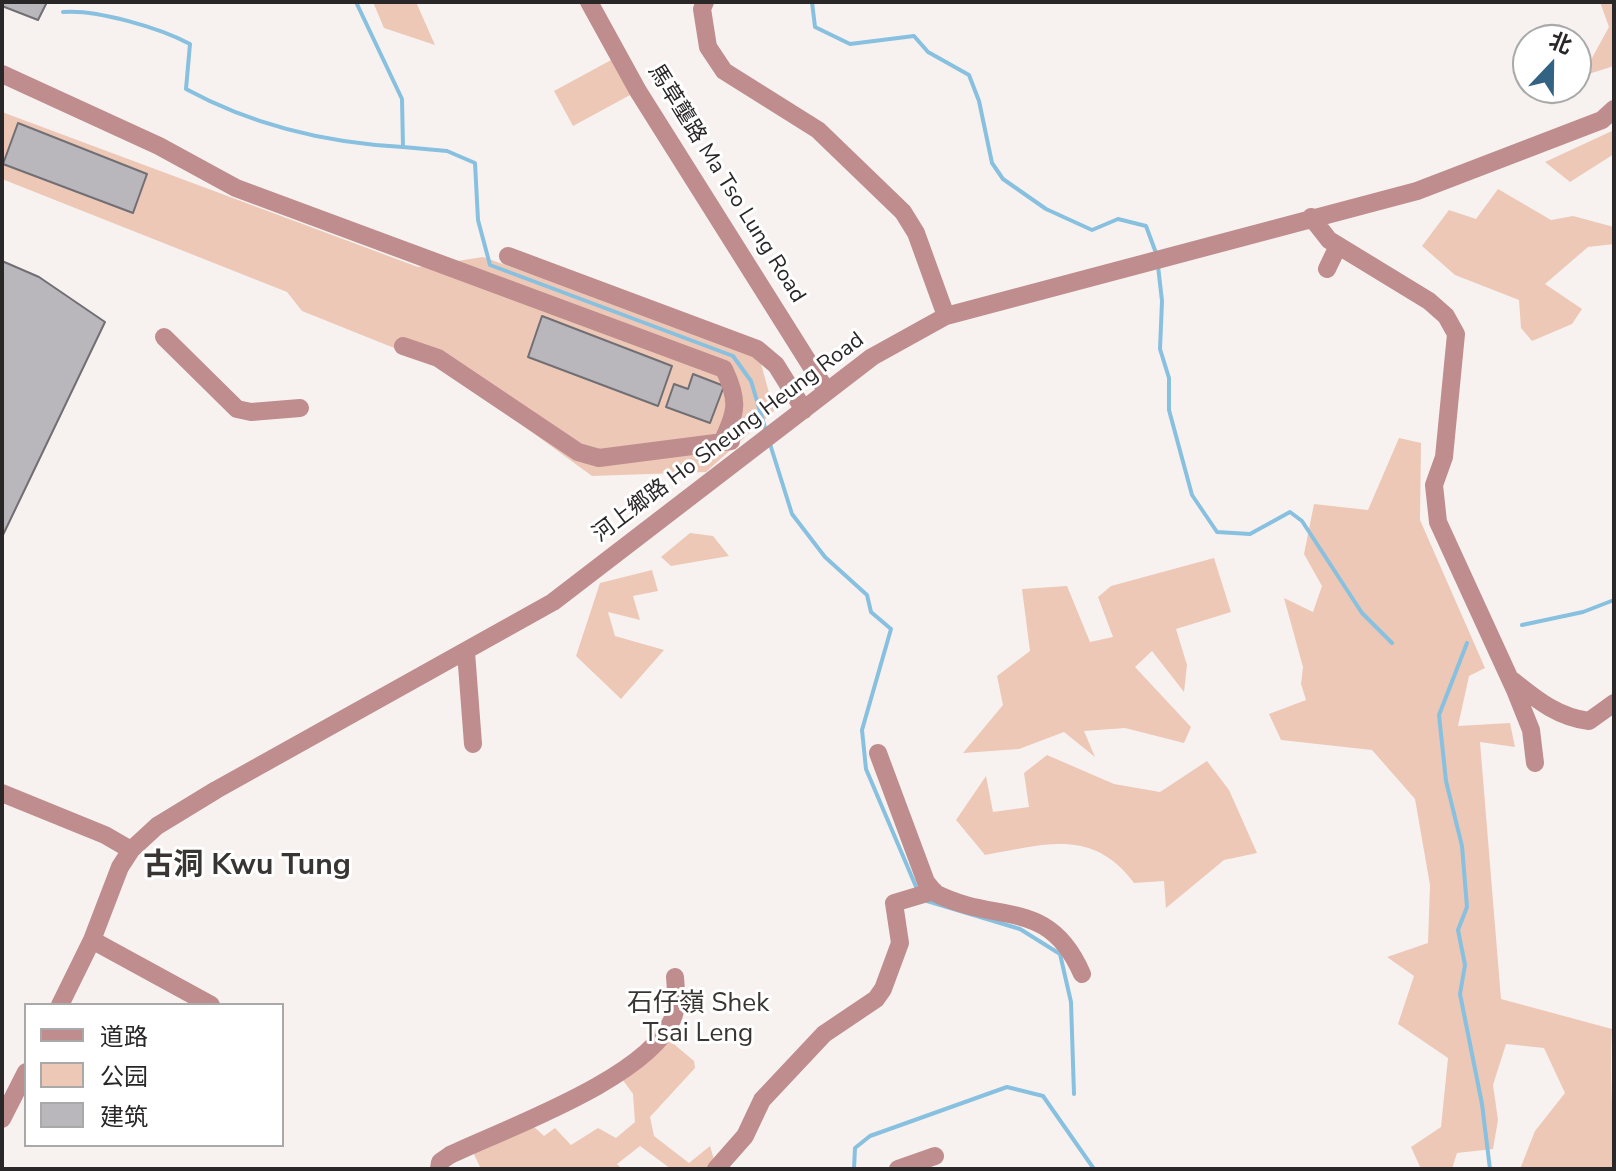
<!DOCTYPE html>
<html>
<head>
<meta charset="utf-8">
<style>
  body { margin:0 }
  #map { position:relative; width:1616px; height:1171px; overflow:hidden; background:#f7f2f0; font-family:"Nunito Sans","Noto Sans SC",sans-serif }
  canvas { display:block }
  .frame { position:absolute; inset:0; border:4px solid #292727; pointer-events:none }
  .legend { position:absolute; left:24px; top:1003px; width:260px; height:144px; box-sizing:border-box; background:#fff; border:2px solid #a9a9a9; margin:0; padding:10px 14px; list-style:none; font-size:24px; color:#292727 }
  .legend li { display:flex; align-items:center; gap:16px; height:40px }
  .legend b { width:40px; border:2px solid #a9a9a9 }
  .north { position:absolute; left:1512px; top:24px; width:80px; height:80px; box-sizing:border-box; background:#fff; border:2px solid #a9a9a9; border-radius:50%; rotate:22deg; font-size:22px; font-weight:700; line-height:32px; text-align:center; color:#292727 }
  .north::after { content:''; display:block; margin:auto; width:28px; height:36px; background:#326382; clip-path:polygon(50% 0,100% 100%,50% 72%,0 100%) }
</style>
</head>
<body>
<div id="map">
<canvas width="1616" height="1171"></canvas>
<div class="frame"></div>
<ul class="legend">
<li><b style="height:10px;background:#bf8d8d"></b>道路</li>
<li><b style="height:22px;background:#edc8b6"></b>公园</li>
<li><b style="height:22px;background:#b9b7bc"></b>建筑</li>
</ul>
<div class="north">北</div>
</div>
<script>
const ctx = document.querySelector('canvas').getContext('2d');
ctx.lineJoin = 'round';
function paint(path, color) { ctx.fillStyle = color; ctx.fill(path, 'evenodd'); }
function trace(path, color, width, dash) { ctx.strokeStyle = color; ctx.lineWidth = width; ctx.lineCap = dash ? 'butt' : 'round'; ctx.setLineDash(dash || []); ctx.stroke(path); }
function drawText(font, color, halo, rows, align = 'center') {
  ctx.font = font + ' "Nunito Sans","Noto Sans SC",sans-serif'; ctx.lineWidth = 6; ctx.setLineDash([]); ctx.textBaseline = 'middle'; ctx.strokeStyle = halo; ctx.fillStyle = color; for (const [text, x, y, turn = 0] of rows) {
    ctx.save(); ctx.translate(x, y); ctx.rotate((+turn || 0) * Math.PI / 180); ctx.textAlign = isNaN(turn) ? turn : align; if (halo) ctx.strokeText(text, 0, 0); ctx.fillText(text, 0, 0); ctx.restore();
  }
}
paint(new Path2D(`
  M 373,2 L 416,2 L 435,45 L 384,28 Z
  M 1600,2 L 1614,2 L 1614,66 L 1582,76 L 1609,27 Z
  M 613,59 L 632,94 L 573,126 L 554,91 Z
  M 2,112 L 418,267 L 483,257 L 736,347 L 760,360 L 774,411 L 706,472 L 592,476 L 444,368 L 302,311 L 287,292 L 2,179 Z
  M 1614,130 L 1614,154 L 1570,182 L 1545,162 Z
  M 1498,189 L 1551,220 L 1573,216 L 1614,227 L 1614,244 L 1588,247 L 1545,284 L 1582,309 L 1572,324 L 1532,341 L 1521,328 L 1519,300 L 1455,275 L 1422,246 L 1449,210 L 1476,219 Z
  M 1399,438 L 1421,443 L 1420,520 L 1485,668 L 1469,676 L 1458,726 L 1510,723 L 1515,747 L 1480,742 L 1501,999 L 1612,1029 C 1609,1076 1614,1122 1614,1169 L 1520,1169 L 1535,1131 L 1565,1093 L 1544,1048 L 1506,1044 L 1493,1085 L 1498,1120 L 1493,1149 L 1457,1153 L 1452,1169 L 1421,1169 L 1411,1147 L 1441,1127 L 1448,1058 L 1398,1024 L 1414,976 L 1387,957 L 1428,943 L 1430,885 L 1415,799 L 1372,750 L 1281,740 L 1269,714 L 1306,700 L 1301,684 L 1303,667 L 1284,598 L 1313,612 L 1322,586 L 1304,554 L 1314,504 L 1368,510 Z
  M 690,533 L 713,536 L 729,556 L 671,566 L 661,557 Z
  M 1214,558 L 1231,612 L 1176,629 L 1187,665 L 1184,692 L 1152,651 L 1135,667 L 1191,727 L 1184,743 L 1125,728 L 1084,731 L 1095,757 L 1064,732 L 1019,749 L 963,753 L 1003,705 L 997,676 L 1030,651 L 1022,589 L 1067,586 L 1090,642 L 1113,637 L 1098,597 L 1111,586 Z
  M 652,570 L 658,591 L 633,596 L 640,620 L 608,612 L 615,636 L 664,650 L 621,699 L 576,656 L 600,583 Z
  M 1047,755 L 1114,784 L 1160,792 L 1207,761 L 1229,790 L 1257,853 L 1224,860 L 1166,908 L 1164,881 L 1134,883 C 1092,827 1044,845 985,855 L 956,820 L 986,776 L 993,812 L 1029,807 L 1024,773 Z
  M 656,1029 L 694,1061 L 695,1068 L 650,1117 L 654,1136 L 689,1163 L 710,1146 L 715,1163 L 709,1169 L 671,1169 L 640,1146 L 617,1164 L 622,1169 L 481,1169 L 472,1150 L 520,1114 L 544,1136 L 555,1128 L 571,1145 L 598,1128 L 616,1138 L 635,1122 L 633,1094 L 617,1072 Z`), '#edc8b6');
trace(new Path2D(`
  M 356,2 L 402,99 L 403,147 L 447,151 L 475,163 L 478,220 L 490,265 L 733,356 L 751,381 L 766,431
  M 812,2 L 815,27 L 850,44 L 914,36 L 928,52 L 969,75 L 979,101 L 992,163 L 1003,179 L 1046,209 L 1092,230 L 1118,219 L 1146,226 L 1156,253
  M 63,12 C 96,9 160,28 190,44 L 186,89 C 252,125 328,143 403,147
  M 1158,266 L 1162,301 L 1160,349 L 1169,378 L 1169,410 L 1192,495 L 1217,532 L 1250,534 L 1290,512 L 1302,521 L 1362,613 L 1392,643
  M 770,444 L 792,514 L 825,557 L 867,595 L 871,612 L 891,629 L 862,730 L 866,769 L 917,889
  M 1522,625 L 1583,612 L 1614,600
  M 1467,643 L 1439,715 L 1446,781 L 1462,846 L 1467,907 L 1458,930 L 1465,965 L 1460,994 L 1482,1104 L 1490,1169
  M 927,901 L 1020,929 L 1060,954 L 1071,1002 L 1074,1094
  M 854,1169 L 855,1148 L 870,1136 L 1007,1087 L 1043,1096 L 1094,1169`), '#88c0df', 4);
const building = new Path2D(`
  M 2,2 L 47,2 L 38,20 L 2,6 Z
  M 18,123 L 147,174 L 133,213 L 3,164 Z
  M 2,261 L 39,277 L 105,322 L 2,537 Z
  M 542,316 L 672,366 L 658,406 L 528,357 Z
  M 693,374 L 724,386 L 710,423 L 666,407 L 674,384 L 688,389 Z`);
paint(building, '#b9b7bc');
trace(building, '#716f74', 2);
trace(new Path2D(`
  M 589,2 L 638,91 L 826,390
  M 705,2 L 702,9 L 708,47 L 724,71 L 818,130 L 903,212 L 916,233 L 946,316
  M 2,74 L 159,146 L 236,188 L 724,369 C 739,401 737,411 722,442
  M 1311,217 L 1329,240 L 1429,301 L 1446,316 L 1456,334 L 1444,457 L 1434,485 L 1438,522 L 1515,690 L 1531,730 L 1535,763
  M 508,256 L 757,349 L 776,365 L 804,410
  M 1327,269 L 1338,246
  M 164,337 L 237,409 L 251,412 L 300,408
  M 403,346 L 438,358 L 578,452 L 599,458 L 731,441
  M 466,652 L 473,744
  M 1512,680 C 1536,699 1557,717 1589,721 L 1614,703
  M 878,753 L 926,882 L 935,893 C 997,925 1048,896 1082,974
  M 2,793 L 105,835 L 131,850
  M 92,940 L 211,1005
  M 60,1005 L 92,940 L 120,867 L 131,850 L 157,826 L 216,790 L 553,602 L 872,357 L 946,316 L 1417,191 L 1602,120 L 1614,109
  M 2,1119 L 26,1072
  M 439,1169 L 440,1162 L 450,1155 C 507,1128 647,1078 672,1020 C 678,1007 676,991 675,977
  M 716,1169 L 745,1136 L 762,1100 L 824,1034 L 876,999 L 883,989 L 900,943 L 894,903 L 934,891
  M 898,1169 L 935,1156`), '#bf8d8d', 18);
drawText('22px', '#292727', '#fff', [
  ["馬草壟路 Ma Tso Lung Road",726,184,58],
  ["河上鄉路 Ho Sheung Heung Road",729,438,-37]
]);
drawText('26px', '#393533', '#fff', [
  ["石仔嶺 Shek",698,1005],
  ["Tsai Leng",698,1035]
]);
drawText('bold 30px', '#393533', '#fff', [
  ["古洞 Kwu Tung",247,867]
]);
</script>
</body>
</html>
